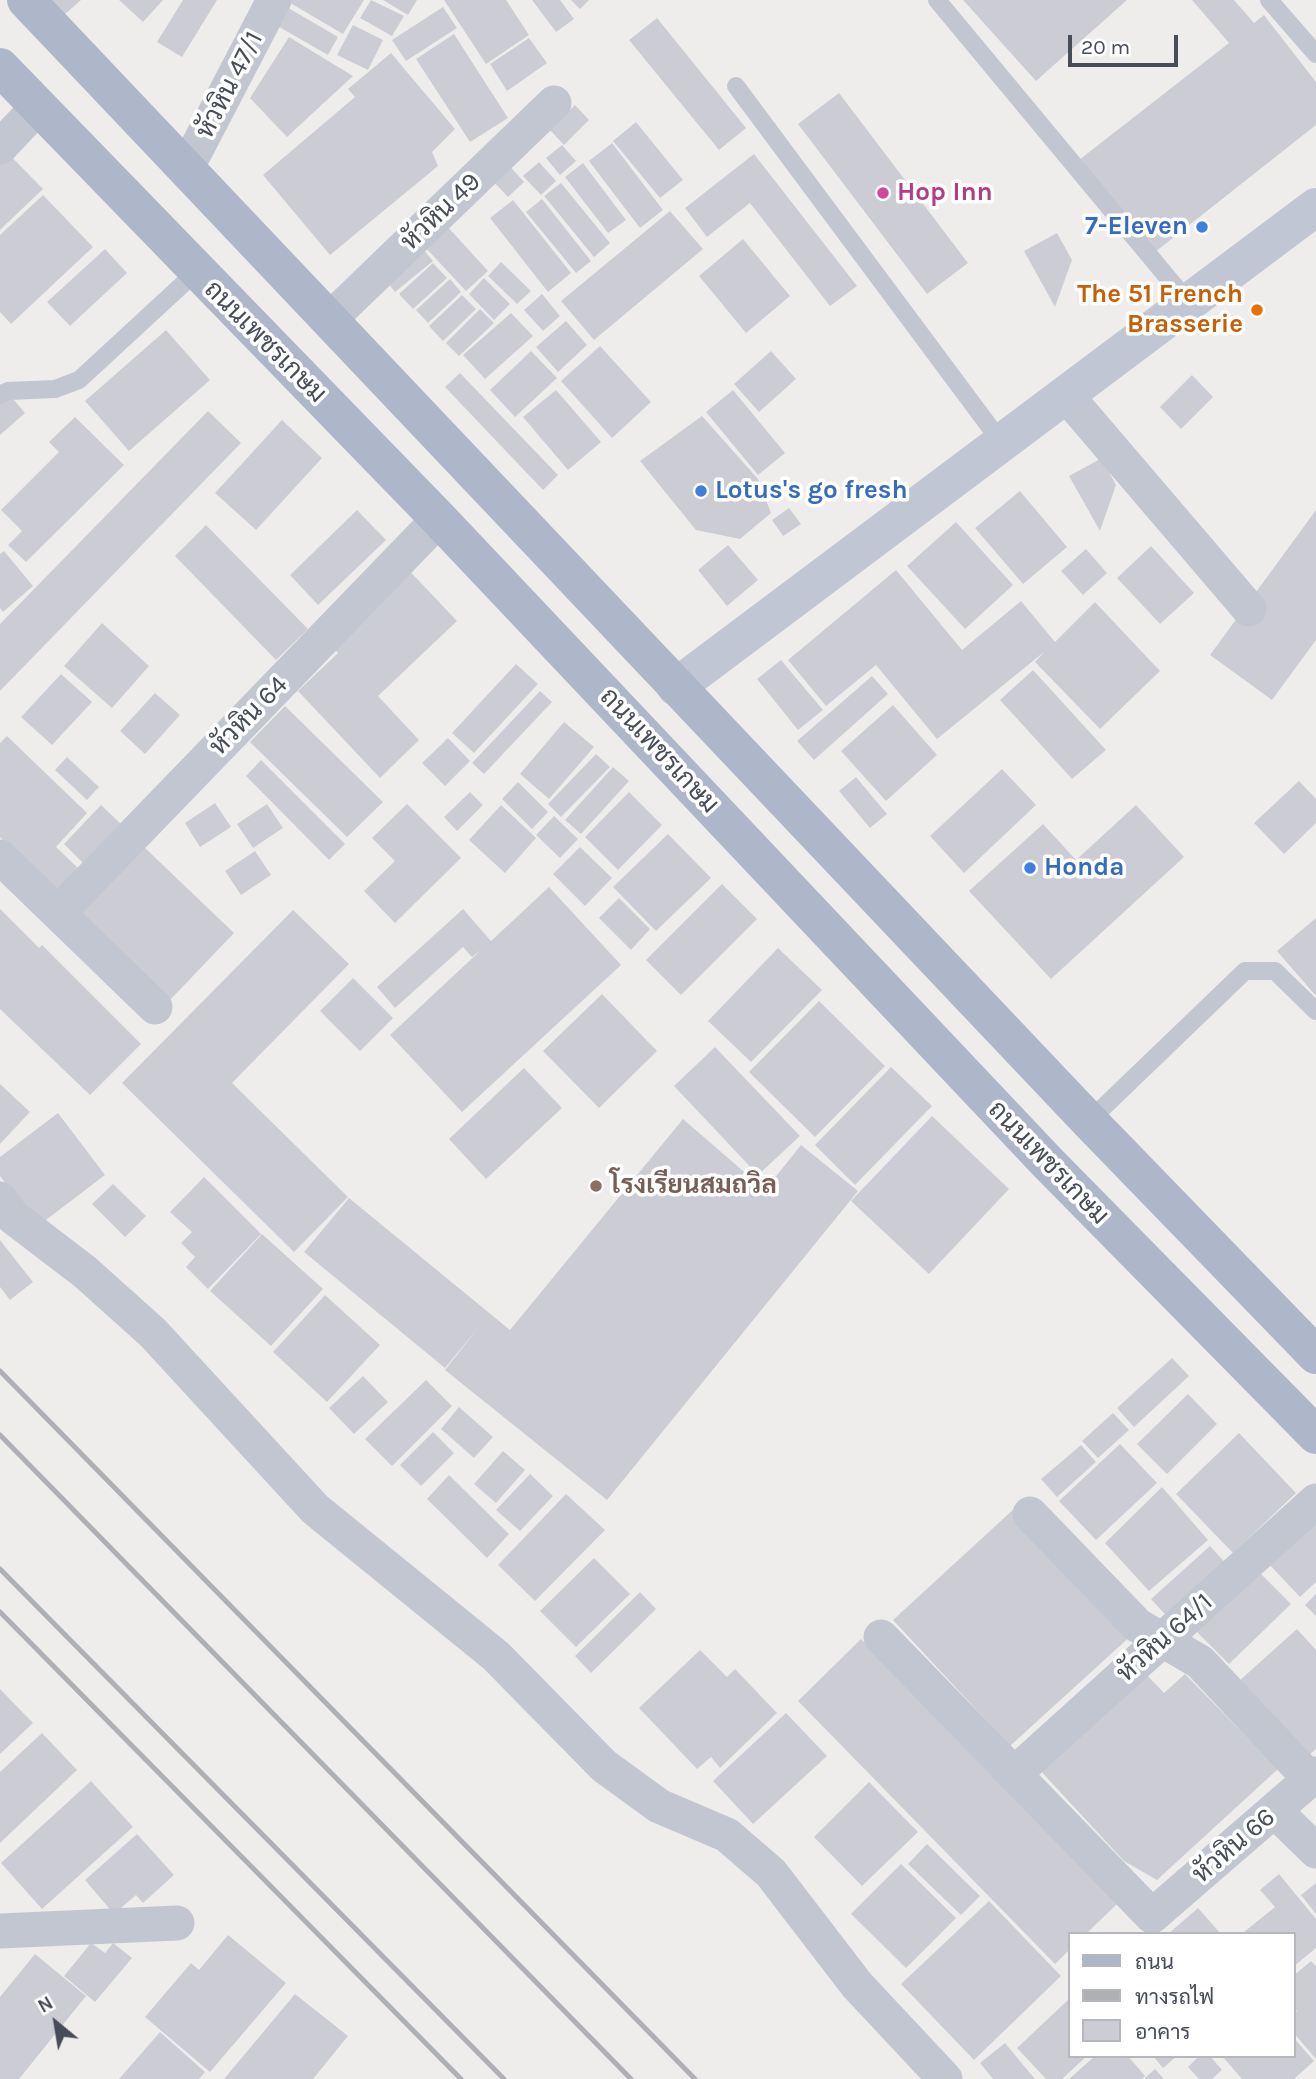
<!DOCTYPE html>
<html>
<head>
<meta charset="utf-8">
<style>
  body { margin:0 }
  #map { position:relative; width:1316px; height:2079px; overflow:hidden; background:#efedec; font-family:Karla,Sarabun,sans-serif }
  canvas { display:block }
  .legend { position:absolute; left:1068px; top:1932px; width:228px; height:126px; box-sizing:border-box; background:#fff; border:2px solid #b5b7bc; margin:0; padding:9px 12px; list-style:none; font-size:21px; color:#464c58 }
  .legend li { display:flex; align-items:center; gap:14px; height:35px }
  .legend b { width:35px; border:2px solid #b5b7bc }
  .north { position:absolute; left:21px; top:1988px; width:70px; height:70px; -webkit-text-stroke:5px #fff; paint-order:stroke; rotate:330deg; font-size:19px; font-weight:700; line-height:28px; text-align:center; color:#464c58 }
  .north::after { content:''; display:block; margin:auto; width:24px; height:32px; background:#464c58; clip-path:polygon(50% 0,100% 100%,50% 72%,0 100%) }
  .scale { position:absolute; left:1068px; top:35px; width:110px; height:32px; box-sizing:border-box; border:4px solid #464c58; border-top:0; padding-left:9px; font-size:21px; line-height:24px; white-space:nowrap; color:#464c58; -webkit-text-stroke:5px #fff; paint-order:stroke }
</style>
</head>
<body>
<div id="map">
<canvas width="1316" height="2079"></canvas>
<ul class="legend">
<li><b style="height:9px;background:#aeb6c9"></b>ถนน</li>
<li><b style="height:9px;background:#afb0b6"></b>ทางรถไฟ</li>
<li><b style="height:19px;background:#cccdd4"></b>อาคาร</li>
</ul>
<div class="north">N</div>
<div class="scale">20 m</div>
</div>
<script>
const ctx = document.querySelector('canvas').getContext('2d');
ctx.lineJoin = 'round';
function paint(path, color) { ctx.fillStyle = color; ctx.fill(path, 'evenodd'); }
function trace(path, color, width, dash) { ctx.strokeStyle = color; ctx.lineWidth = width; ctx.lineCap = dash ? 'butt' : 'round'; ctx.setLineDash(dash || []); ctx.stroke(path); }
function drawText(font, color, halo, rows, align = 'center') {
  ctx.font = font + ' Karla,Sarabun,sans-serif'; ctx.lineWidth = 7; ctx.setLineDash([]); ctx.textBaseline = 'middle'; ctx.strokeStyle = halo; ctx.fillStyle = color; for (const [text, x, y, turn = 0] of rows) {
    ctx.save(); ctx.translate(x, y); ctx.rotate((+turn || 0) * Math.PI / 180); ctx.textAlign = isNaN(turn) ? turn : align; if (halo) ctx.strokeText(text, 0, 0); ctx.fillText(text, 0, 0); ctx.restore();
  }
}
paint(new Path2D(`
  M 50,0 L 81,0 L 64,15 Z
  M 119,0 L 163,0 L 143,22 Z
  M 183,0 L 217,0 L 182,57 L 157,42 Z
  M 285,0 L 364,0 L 343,34 Z
  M 371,0 L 404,16 L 392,36 L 360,18 Z
  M 383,0 L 417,0 L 408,15 Z
  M 444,0 L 506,0 L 529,35 L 486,64 Z
  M 532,0 L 560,0 L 574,19 L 556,32 Z
  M 571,0 L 589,0 L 580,9 Z
  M 963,0 L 1127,0 L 1036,81 Z
  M 1192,0 L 1234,0 L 1254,23 L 1264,15 L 1316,82 L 1316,125 L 1155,252 L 1079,160 L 1229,43 Z
  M 278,2 L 338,37 L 328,55 L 267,20 Z
  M 443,7 L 457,28 L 406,61 L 392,40 Z
  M 657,18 L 746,128 L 719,150 L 629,40 Z
  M 353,25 L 383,40 L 368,70 L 337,55 Z
  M 454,34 L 508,118 L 470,142 L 416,59 Z
  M 289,37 L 353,76 L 287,137 L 250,98 Z
  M 529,38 L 547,63 L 507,91 L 490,64 Z
  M 391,53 L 455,129 L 432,152 L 438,166 L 330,255 L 263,175 L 355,97 L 348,89 Z
  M 839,93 L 968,263 L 927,294 L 798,124 Z
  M 575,105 L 589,120 L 564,145 L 550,130 Z
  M 636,122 L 683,180 L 660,198 L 613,141 Z
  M 612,143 L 663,210 L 640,228 L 589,161 Z
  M 0,145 L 43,189 L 0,230 Z
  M 562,145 L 576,161 L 560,175 L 546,158 Z
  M 754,154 L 857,286 L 830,306 L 750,203 L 707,237 L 685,208 Z
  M 539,162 L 556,181 L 541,195 L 523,176 Z
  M 507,163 L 524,182 L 508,197 L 491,179 Z
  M 583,163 L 626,220 L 608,233 L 565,177 Z
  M 561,183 L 610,243 L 594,257 L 544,196 Z
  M 43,195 L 93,247 L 11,324 L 0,312 L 0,235 Z
  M 542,199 L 591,261 L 576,273 L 526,212 Z
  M 513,200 L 571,273 L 548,292 L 490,218 Z
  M 670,211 L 703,249 L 594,340 L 561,301 Z
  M 447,226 L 488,271 L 466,291 L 424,246 Z
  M 1057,233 L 1072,260 L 1055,307 L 1024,251 Z
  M 743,239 L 790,296 L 746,333 L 699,276 Z
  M 422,248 L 433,261 L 395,292 L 385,279 Z
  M 105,249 L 127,273 L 70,326 L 47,302 Z
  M 501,262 L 531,291 L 517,304 L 488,276 Z
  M 433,263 L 447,278 L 413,309 L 399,294 Z
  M 484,278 L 510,304 L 494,320 L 469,294 Z
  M 450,279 L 461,292 L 428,323 L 416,310 Z
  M 542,294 L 560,316 L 543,331 L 524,310 Z
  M 462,295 L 476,309 L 443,341 L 429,326 Z
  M 480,309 L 494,323 L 459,356 L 446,343 Z
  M 511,313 L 533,336 L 485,379 L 463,355 Z
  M 566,321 L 587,345 L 558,372 L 536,347 Z
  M 166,330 L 210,380 L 129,451 L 85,401 Z
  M 600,346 L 651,402 L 612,438 L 561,381 Z
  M 531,351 L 557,378 L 515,417 L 490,390 Z
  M 771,351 L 796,379 L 759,412 L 734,384 Z
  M 460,373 L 558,475 L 543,490 L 445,387 Z
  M 1192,375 L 1213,397 L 1181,429 L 1160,407 Z
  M 0,384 L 25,413 L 0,435 Z
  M 556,390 L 601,442 L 568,470 L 523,417 Z
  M 733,390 L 785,453 L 758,475 L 706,412 Z
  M 208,411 L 241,443 L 0,691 L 0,624 Z
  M 702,416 L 758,479 L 771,513 L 740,539 L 696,530 L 640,461 Z
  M 75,417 L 124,465 L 26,562 L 8,545 L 22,531 L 1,510 L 59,452 L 49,442 Z
  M 282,420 L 322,458 L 256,530 L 215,493 Z
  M 1102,458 L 1116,485 L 1100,531 L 1069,476 Z
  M 1020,491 L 1067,547 L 1023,584 L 975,528 Z
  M 789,508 L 801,524 L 783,536 L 772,520 Z
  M 357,510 L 386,540 L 318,605 L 290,575 Z
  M 1316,510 L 1316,640 L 1272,700 L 1210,655 Z
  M 956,522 L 1013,585 L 965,629 L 907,566 Z
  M 206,525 L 308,629 L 276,660 L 175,556 Z
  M 728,545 L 758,580 L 727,606 L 698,570 Z
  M 1151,546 L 1194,593 L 1160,624 L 1117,578 Z
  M 1086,549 L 1107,573 L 1083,595 L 1061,571 Z
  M 4,551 L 33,586 L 3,612 L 0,608 L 0,554 Z
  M 404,565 L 457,621 L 378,696 L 419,740 L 380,778 L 298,691 L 338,653 L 325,639 Z
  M 896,570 L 962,650 L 1021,601 L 1055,642 L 1095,602 L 1160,671 L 1100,729 L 1035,662 L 1044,652 L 937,739 L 876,665 L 826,706 L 788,660 Z
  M 102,623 L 149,666 L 112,708 L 64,666 Z
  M 781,660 L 823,710 L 798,730 L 757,679 Z
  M 516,664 L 538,684 L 474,753 L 452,733 Z
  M 1033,670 L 1106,750 L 1072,779 L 1000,700 Z
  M 61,674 L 92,702 L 52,745 L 21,717 Z
  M 872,676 L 888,694 L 814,760 L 797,741 Z
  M 540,691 L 552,702 L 484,774 L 472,763 Z
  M 155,693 L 180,715 L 145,754 L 120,731 Z
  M 893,705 L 937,755 L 886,801 L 841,751 Z
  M 285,706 L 383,802 L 347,837 L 250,742 Z
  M 564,722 L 594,747 L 549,799 L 520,774 Z
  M 7,736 L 87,813 L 56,847 L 79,869 L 57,891 L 0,837 L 0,743 Z
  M 448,738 L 470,761 L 445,786 L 422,763 Z
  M 596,754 L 610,767 L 561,817 L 548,804 Z
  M 67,757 L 99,787 L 87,800 L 55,770 Z
  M 261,760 L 345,844 L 329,860 L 246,776 Z
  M 613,767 L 629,781 L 581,834 L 565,820 Z
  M 1002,769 L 1036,805 L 964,873 L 930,836 Z
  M 856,777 L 887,814 L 870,828 L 839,791 Z
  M 1299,781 L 1316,799 L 1316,823 L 1284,854 L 1254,823 Z
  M 518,782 L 548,812 L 532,829 L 502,799 Z
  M 470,792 L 483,805 L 457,831 L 444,817 Z
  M 629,792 L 662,825 L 618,870 L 585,837 Z
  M 215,803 L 231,827 L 200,847 L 185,823 Z
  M 267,804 L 283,828 L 253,848 L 237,824 Z
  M 407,804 L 461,858 L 395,923 L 364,891 L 395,861 L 372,838 Z
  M 101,805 L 122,825 L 84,864 L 64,844 Z
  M 501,805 L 536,838 L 505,873 L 469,840 Z
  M 1136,805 L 1184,857 L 1051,979 L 969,891 L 1043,824 L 1076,860 Z
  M 554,816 L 578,839 L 560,858 L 536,835 Z
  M 668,834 L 711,878 L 656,931 L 613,887 Z
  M 143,846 L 234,933 L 170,1000 L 78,914 Z
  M 580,847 L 612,878 L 585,906 L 553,874 Z
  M 255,851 L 271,875 L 241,895 L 225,871 Z
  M 722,884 L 757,919 L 681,995 L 646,960 Z
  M 549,887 L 621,965 L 462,1112 L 390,1035 L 481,950 L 472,957 L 463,947 L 395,1008 L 377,987 L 463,909 L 491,941 Z
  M 619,898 L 650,929 L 631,950 L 599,918 Z
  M 0,909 L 39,948 L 42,945 L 141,1044 L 90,1095 L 0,1009 Z
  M 293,910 L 349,964 L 232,1083 L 348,1197 L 294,1252 L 122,1083 Z
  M 1316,918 L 1316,996 L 1277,951 Z
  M 778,948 L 822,990 L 751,1062 L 708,1021 Z
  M 353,978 L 393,1018 L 360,1051 L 320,1011 Z
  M 602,994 L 657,1051 L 599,1108 L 543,1051 Z
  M 819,1001 L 885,1066 L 815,1137 L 749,1072 Z
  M 715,1047 L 800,1136 L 758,1175 L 674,1086 Z
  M 891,1067 L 932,1106 L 855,1185 L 815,1145 Z
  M 524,1068 L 562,1108 L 486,1179 L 449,1139 Z
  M 0,1084 L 30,1112 L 0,1144 Z
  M 58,1113 L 105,1175 L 38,1226 L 0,1176 L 0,1157 Z
  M 932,1116 L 1009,1189 L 929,1274 L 851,1201 Z
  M 683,1119 L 765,1190 L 801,1145 L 858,1191 L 607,1500 L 445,1370 L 478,1328 L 445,1368 L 304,1252 L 349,1198 L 510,1330 Z
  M 204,1177 L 261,1234 L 208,1289 L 186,1267 L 195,1257 L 181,1243 L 192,1232 L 170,1212 Z
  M 113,1184 L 146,1216 L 125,1237 L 92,1204 Z
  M 262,1234 L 323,1289 L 271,1346 L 210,1291 Z
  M 0,1240 L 33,1282 L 10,1300 L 0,1287 Z
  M 325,1295 L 380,1345 L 327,1402 L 273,1352 Z
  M 1172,1358 L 1189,1376 L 1134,1427 L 1117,1408 Z
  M 363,1376 L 388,1402 L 354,1434 L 329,1408 Z
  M 426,1380 L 452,1406 L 392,1466 L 365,1439 Z
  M 1188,1394 L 1217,1424 L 1167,1474 L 1137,1444 Z
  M 459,1407 L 493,1437 L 474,1458 L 441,1429 Z
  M 1113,1413 L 1129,1430 L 1098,1458 L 1082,1441 Z
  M 433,1432 L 454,1453 L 421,1486 L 400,1465 Z
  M 1239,1433 L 1296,1493 L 1233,1553 L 1176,1494 Z
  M 1120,1444 L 1157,1483 L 1096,1540 L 1059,1501 Z
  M 1081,1445 L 1096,1462 L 1057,1497 L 1041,1479 Z
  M 503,1451 L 525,1470 L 496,1503 L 474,1484 Z
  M 530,1474 L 553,1496 L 520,1531 L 496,1510 Z
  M 449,1475 L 509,1534 L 487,1558 L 427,1499 Z
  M 1162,1487 L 1208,1540 L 1149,1591 L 1105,1543 Z
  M 566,1494 L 605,1530 L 535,1601 L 498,1565 Z
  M 1016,1507 L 1134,1633 L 1010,1746 L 893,1620 Z
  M 1316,1517 L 1316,1582 L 1300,1597 L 1268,1563 Z
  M 1210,1546 L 1231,1569 L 1172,1622 L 1151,1599 Z
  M 594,1558 L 630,1594 L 576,1647 L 540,1611 Z
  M 1257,1570 L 1291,1604 L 1229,1664 L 1195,1630 Z
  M 640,1592 L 656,1609 L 591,1673 L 575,1656 Z
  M 1316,1594 L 1316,1616 L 1305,1605 Z
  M 1297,1629 L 1316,1650 L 1316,1749 L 1308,1756 L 1239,1681 Z
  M 861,1639 L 1119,1902 L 1086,1934 L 1069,1934 L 1069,1950 L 1055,1964 L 798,1701 Z
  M 700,1650 L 727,1677 L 735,1669 L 777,1713 L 720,1768 L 711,1757 L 697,1769 L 639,1708 Z
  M 1143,1671 L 1164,1693 L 1185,1674 L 1278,1769 L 1157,1880 L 1124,1861 L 1038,1768 Z
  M 0,1689 L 33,1723 L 0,1754 Z
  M 786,1713 L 827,1756 L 753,1824 L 713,1781 Z
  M 42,1733 L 77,1770 L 0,1843 L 0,1772 Z
  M 91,1781 L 133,1827 L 42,1909 L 1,1863 Z
  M 869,1782 L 918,1832 L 862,1886 L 814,1837 Z
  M 137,1834 L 174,1875 L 143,1903 L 136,1895 L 114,1914 L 85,1880 Z
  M 927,1844 L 980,1896 L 961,1915 L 908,1864 Z
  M 901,1864 L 956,1918 L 906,1968 L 851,1914 Z
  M 1279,1874 L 1316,1919 L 1316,1948 L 1293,1967 L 1293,1934 L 1244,1932 L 1275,1907 L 1260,1890 Z
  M 1316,1883 L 1316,1914 L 1301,1895 Z
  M 989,1901 L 1061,1976 L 974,2060 L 901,1984 Z
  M 1198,1908 L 1221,1934 L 1168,1934 Z
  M 228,1935 L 286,1983 L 210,2072 L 145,2017 L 191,1963 L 199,1970 Z
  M 91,1943 L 105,1953 L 113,1943 L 132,1958 L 95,2002 L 64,1976 Z
  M 35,1954 L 86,1996 L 19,2079 L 0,2079 L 0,1997 Z
  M 1311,1961 L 1316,1966 L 1316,2059 L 1293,2032 L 1293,2014 L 1297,2011 L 1293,2007 L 1293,1976 Z
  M 295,1994 L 348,2036 L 313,2079 L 224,2079 Z
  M 1069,1999 L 1069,2056 L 1087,2056 L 1062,2079 L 1046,2079 L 1017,2048 Z
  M 160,2032 L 205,2072 L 199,2079 L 119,2079 Z
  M 1293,2037 L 1314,2061 L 1294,2079 L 1242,2079 L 1222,2056 L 1293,2056 Z
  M 1005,2043 L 1035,2079 L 993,2079 L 980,2063 Z
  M 1095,2056 L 1128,2056 L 1145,2076 L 1142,2079 L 1069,2079 Z
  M 1153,2056 L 1177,2056 L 1163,2068 Z
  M 1199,2056 L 1210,2056 L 1222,2070 L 1212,2079 L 1199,2079 L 1188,2067 Z
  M 1155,2069 L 1164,2079 L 1144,2079 Z`), '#cccdd4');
trace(new Path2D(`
  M 937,0 L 1188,302
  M 1269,0 L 1316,54
  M 736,86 L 1001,442
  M 0,395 L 8,391 L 55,389 L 79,380 L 196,272
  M 1089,1121 L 1245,971 L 1275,971 L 1316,1011`), '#c1c6d0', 18);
trace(new Path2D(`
  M 0,147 L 38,107
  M 186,169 L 274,0
  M 329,320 L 554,103
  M 1066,395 L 1249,609
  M 0,857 L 155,1007
  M 58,913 L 439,519
  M 0,1199 L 13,1217 L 85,1272 L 153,1333 L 315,1509 L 496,1656 L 604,1766 L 659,1806 L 727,1835 L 771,1873 L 857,1985 L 945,2079
  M 1030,1514 L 1137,1625 L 1200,1662 L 1310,1779
  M 881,1637 L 1152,1916 L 1316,1774
  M 1014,1774 L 1316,1501
  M 1275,1811 L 1316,1851
  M 0,1931 L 177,1923`), '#c1c6d0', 35);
trace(new Path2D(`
  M 676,687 L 1316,207`), '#c0c6d4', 38);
trace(new Path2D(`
  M 26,0 L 1089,1121 L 1316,1355
  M 0,67 L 439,519 L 1048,1163 L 1316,1435`), '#aeb6c9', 38);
trace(new Path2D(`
  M 0,1371 L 695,2079
  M 0,1435 L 631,2079
  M 0,1569 L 504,2079
  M 0,1612 L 461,2079`), '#afb0b6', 5);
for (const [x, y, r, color] of [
  [883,193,7,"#d1479c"],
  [1202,227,7,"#3f7fe0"],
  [1257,310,7,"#e8710a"],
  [701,491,7,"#3f7fe0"],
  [1030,868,7,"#3f7fe0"],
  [596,1186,7,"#8d6e63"]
]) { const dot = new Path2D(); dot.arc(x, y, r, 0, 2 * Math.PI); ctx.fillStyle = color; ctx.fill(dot); trace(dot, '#fff', 2.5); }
drawText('26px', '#464c58', '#fff', [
  ["หัวหิน 47/1",230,85,-63],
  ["หัวหิน 49",441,212,-44],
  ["ถนนเพชรเกษม",265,342,45],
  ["หัวหิน 64",249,716,-46],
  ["ถนนเพชรเกษม",659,751,47],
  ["ถนนเพชรเกษม",1048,1163,46],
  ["หัวหิน 64/1",1165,1638,-42],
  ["หัวหิน 66",1234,1846,-41]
]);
drawText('bold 26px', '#b23c85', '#fff', [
  ["Hop Inn",897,193]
], 'left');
drawText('bold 26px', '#366cbe', '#fff', [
  ["7-Eleven",1188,227,"right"],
  ["Lotus's go fresh",715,491],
  ["Honda",1044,868]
], 'left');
drawText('bold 26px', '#c56008', '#fff', [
  ["The 51 French",1243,295],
  ["Brasserie",1243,325]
], 'right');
drawText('bold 26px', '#785e54', '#fff', [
  ["โรงเรียนสมถวิล",610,1186]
], 'left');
</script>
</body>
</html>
